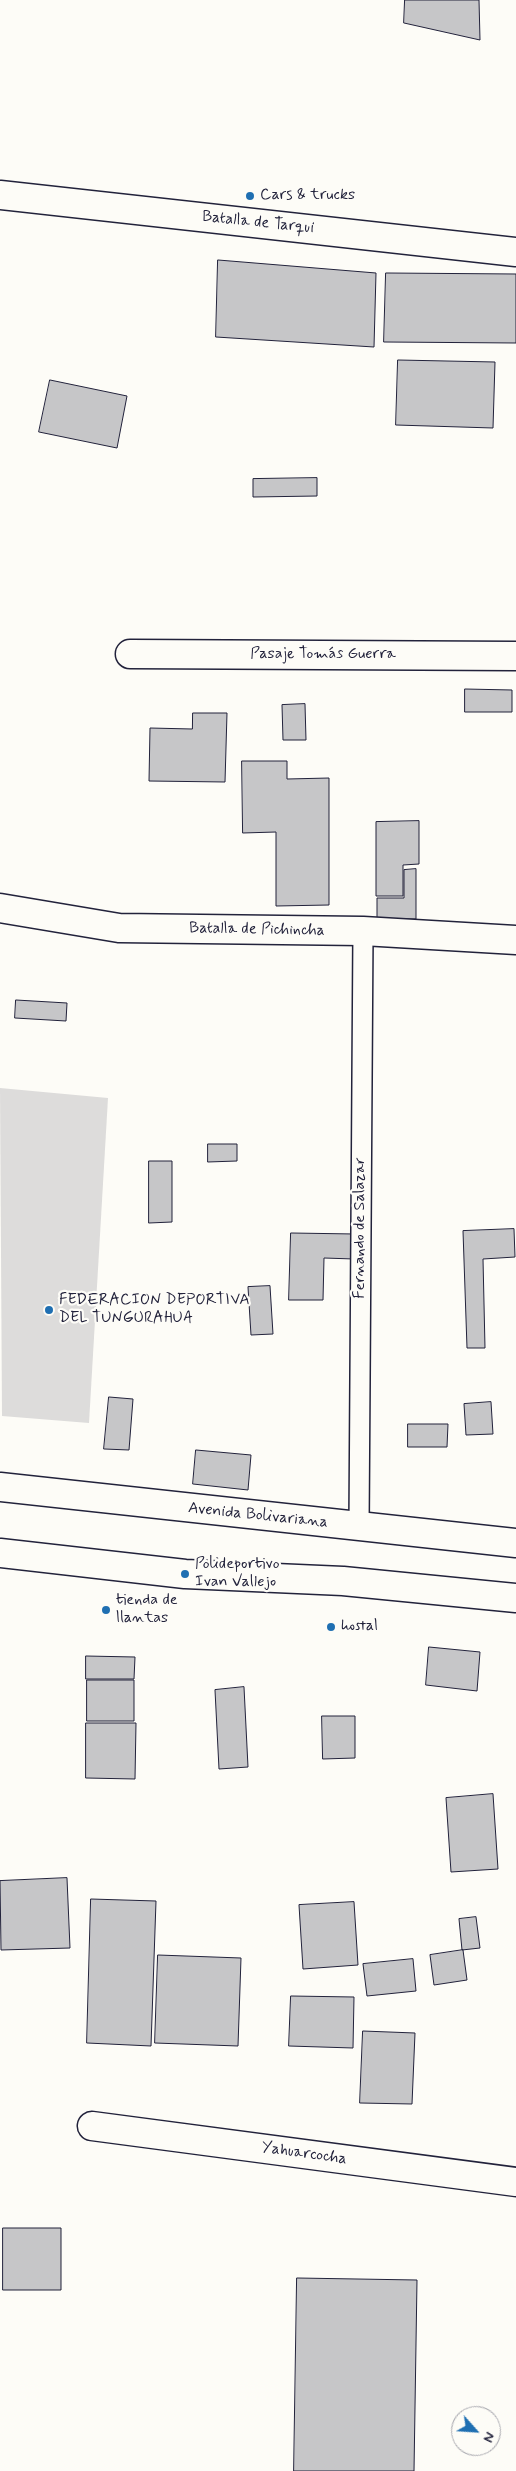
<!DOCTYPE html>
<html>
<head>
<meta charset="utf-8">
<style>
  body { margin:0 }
  #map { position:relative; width:516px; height:2471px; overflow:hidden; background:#fdfcf7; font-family:Mynerve,sans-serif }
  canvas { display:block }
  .north { position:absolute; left:451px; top:2406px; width:50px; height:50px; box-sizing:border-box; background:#fdfcf7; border:1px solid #a5a5ac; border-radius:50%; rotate:116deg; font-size:14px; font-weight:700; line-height:20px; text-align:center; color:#22223b }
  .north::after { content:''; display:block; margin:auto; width:18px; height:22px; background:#1f6fb2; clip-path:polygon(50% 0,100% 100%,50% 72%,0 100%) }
</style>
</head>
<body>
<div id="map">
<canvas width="516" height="2471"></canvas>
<div class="north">N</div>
</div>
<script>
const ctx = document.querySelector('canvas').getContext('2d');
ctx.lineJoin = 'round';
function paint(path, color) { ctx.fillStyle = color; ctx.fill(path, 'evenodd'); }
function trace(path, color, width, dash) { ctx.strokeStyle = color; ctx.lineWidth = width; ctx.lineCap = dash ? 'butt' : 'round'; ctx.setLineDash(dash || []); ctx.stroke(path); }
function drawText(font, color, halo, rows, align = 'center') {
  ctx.font = font + ' Mynerve,sans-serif'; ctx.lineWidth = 4.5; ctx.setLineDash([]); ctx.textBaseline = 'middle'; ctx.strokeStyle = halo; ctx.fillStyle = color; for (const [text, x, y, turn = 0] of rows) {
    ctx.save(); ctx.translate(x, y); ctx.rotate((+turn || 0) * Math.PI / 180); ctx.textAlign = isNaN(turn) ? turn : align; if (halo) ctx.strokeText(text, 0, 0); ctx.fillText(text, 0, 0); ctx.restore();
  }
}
paint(new Path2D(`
  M 0,1088 L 108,1098 L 89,1423 L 2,1416 Z`), '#dddcdb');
const building = new Path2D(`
  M 405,0 L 479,0 L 480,40 L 404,23 Z
  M 218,260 L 376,273 L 374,347 L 216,337 Z
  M 386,273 L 516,274 L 516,343 L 384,342 Z
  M 398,360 L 495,362 L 493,428 L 396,425 Z
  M 50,380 L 127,396 L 117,448 L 39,432 Z
  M 317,478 L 317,496 L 253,497 L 253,479 Z
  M 465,689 L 512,690 L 512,712 L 465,712 Z
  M 305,704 L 306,740 L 283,740 L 282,705 Z
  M 193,713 L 227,713 L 225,782 L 149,781 L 150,728 L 192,729 Z
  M 242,761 L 287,761 L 287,779 L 329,778 L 329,905 L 276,906 L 276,832 L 243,833 Z
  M 419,821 L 419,864 L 403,865 L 403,896 L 376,896 L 376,822 Z
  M 416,869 L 416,919 L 377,919 L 377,898 L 404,898 L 404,870 Z
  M 16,1000 L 67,1003 L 66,1021 L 15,1018 Z
  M 208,1144 L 237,1144 L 237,1161 L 208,1162 Z
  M 149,1161 L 172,1161 L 172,1222 L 149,1223 Z
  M 514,1229 L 515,1257 L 483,1259 L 485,1348 L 467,1348 L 463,1231 Z
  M 291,1233 L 355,1234 L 354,1259 L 324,1258 L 323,1300 L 289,1300 Z
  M 270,1286 L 273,1334 L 251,1335 L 248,1287 Z
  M 109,1397 L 133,1399 L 129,1450 L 104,1449 Z
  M 491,1402 L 493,1434 L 466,1435 L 464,1404 Z
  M 408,1424 L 448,1424 L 447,1447 L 408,1447 Z
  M 196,1450 L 251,1455 L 248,1490 L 193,1484 Z
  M 429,1647 L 480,1652 L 477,1691 L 426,1685 Z
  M 86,1656 L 135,1657 L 134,1679 L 86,1679 Z
  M 87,1680 L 134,1680 L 134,1721 L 87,1721 Z
  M 244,1687 L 248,1767 L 219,1769 L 215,1690 Z
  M 322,1716 L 355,1716 L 355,1758 L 323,1759 Z
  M 86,1723 L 136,1723 L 135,1779 L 86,1778 Z
  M 493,1794 L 498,1869 L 451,1872 L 446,1798 Z
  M 67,1878 L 70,1948 L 1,1950 L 0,1881 Z
  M 91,1899 L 156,1901 L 151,2046 L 87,2043 Z
  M 354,1902 L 358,1965 L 303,1969 L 299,1905 Z
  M 476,1917 L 480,1948 L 462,1950 L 459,1919 Z
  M 463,1950 L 467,1980 L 434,1985 L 430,1955 Z
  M 158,1955 L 241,1958 L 238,2046 L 155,2043 Z
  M 413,1959 L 416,1991 L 367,1996 L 363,1964 Z
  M 291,1996 L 354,1997 L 353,2048 L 289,2046 Z
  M 363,2031 L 415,2033 L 412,2104 L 360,2103 Z
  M 3,2228 L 61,2228 L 61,2290 L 3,2290 Z
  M 297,2278 L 417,2280 L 414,2471 L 294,2471 Z`);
paint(building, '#c6c6c8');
trace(building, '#22223b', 1);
const service = new Path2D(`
  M 359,1526 L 363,931`);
const minor = new Path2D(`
  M 0,195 L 516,252
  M 130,654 L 516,656
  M 0,908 L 119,928 L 363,931 L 516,940
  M 92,2126 L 516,2182`);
const primary = new Path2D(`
  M 0,1487 L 516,1543
  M 0,1553 L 185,1574 L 343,1581 L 516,1598`);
trace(service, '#22223b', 22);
trace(minor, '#22223b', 31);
trace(primary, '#22223b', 31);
trace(service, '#fdfcf7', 19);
trace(minor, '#fdfcf7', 28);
trace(primary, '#fdfcf7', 28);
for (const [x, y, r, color] of [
  [250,196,5,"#1f6fb2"],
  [49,1310,5,"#1f6fb2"],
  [185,1574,5,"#1f6fb2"],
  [106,1610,5,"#1f6fb2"],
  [331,1627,5,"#1f6fb2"]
]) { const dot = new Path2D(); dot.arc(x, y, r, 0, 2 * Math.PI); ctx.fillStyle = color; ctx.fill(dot); trace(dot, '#fdfcf7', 2); }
drawText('16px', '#22223b', '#fdfcf7', [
  ["Cars & trucks",260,196],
  ["FEDERACION DEPORTIVA",59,1301],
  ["DEL TUNGURAHUA",59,1319],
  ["Polideportivo",195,1565],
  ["Ivan Vallejo",195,1583],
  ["tienda de",116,1601],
  ["llantas",116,1619],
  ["hostal",341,1627]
], 'left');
drawText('16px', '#22223b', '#fdfcf7', [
  ["Batalla de Tarqui",258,223,6],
  ["Pasaje Tomás Guerra",323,655],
  ["Batalla de Pichincha",257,930,1],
  ["Fernando de Salazar",361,1228,-90],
  ["Avenida Bolivariana",258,1516,6],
  ["Yahuarcocha",304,2154,8]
]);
</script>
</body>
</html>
